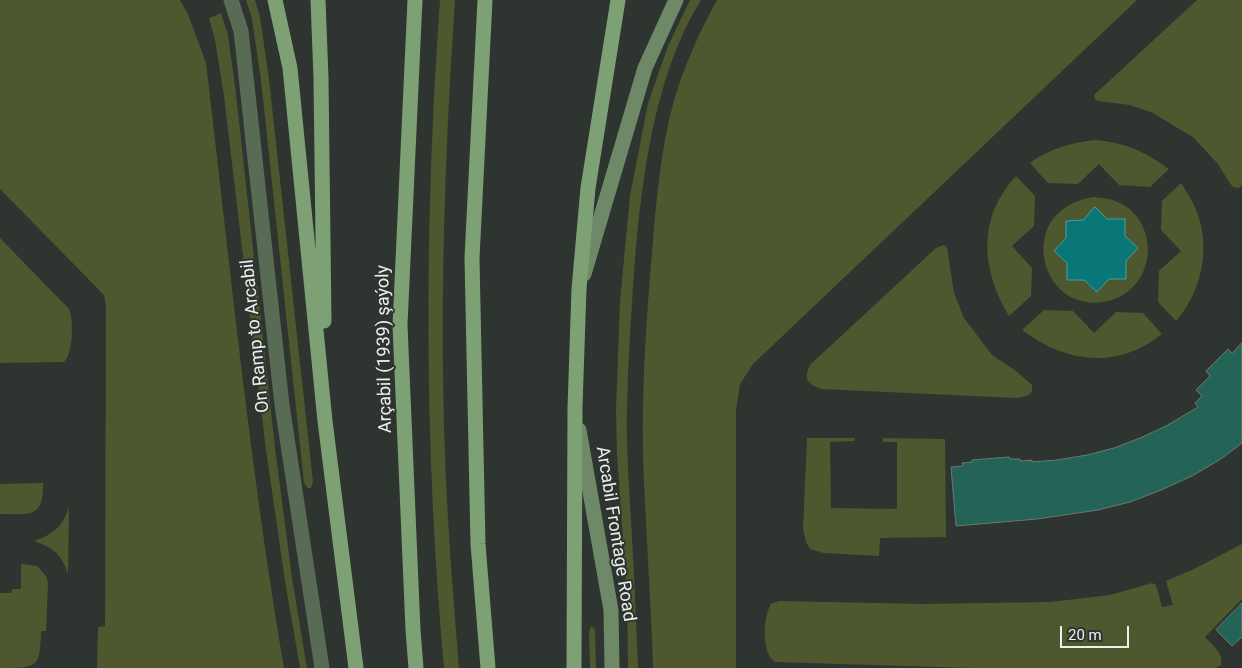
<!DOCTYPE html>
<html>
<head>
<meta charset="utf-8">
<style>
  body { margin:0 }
  #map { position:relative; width:1242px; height:668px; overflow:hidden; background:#2e3430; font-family:Roboto,sans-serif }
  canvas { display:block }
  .scale { position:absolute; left:1060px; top:626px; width:69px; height:22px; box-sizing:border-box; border:2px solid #edf1ee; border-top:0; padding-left:6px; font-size:15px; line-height:18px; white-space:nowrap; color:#edf1ee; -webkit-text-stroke:4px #2e3430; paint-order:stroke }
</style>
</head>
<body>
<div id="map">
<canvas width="1242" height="668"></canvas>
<div class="scale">20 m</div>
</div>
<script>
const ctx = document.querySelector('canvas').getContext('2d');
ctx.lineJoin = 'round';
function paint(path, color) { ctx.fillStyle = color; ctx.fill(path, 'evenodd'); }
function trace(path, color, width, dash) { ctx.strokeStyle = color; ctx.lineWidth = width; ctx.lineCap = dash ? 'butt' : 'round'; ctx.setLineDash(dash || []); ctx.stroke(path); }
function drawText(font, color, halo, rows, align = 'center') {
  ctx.font = font + ' Roboto,sans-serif'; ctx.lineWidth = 4; ctx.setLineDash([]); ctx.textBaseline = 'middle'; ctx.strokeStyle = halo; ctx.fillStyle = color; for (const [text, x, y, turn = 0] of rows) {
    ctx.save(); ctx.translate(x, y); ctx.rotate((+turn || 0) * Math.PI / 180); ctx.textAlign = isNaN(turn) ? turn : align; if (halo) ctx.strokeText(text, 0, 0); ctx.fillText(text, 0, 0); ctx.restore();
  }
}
paint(new Path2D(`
  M 0,0 L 180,0 L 188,14 L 206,63 C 230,265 250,468 284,668 L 97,668 L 98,627 L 105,626 L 106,305 L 104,295 L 0,189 Z
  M 246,0 L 255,0 L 260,17 L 269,79 L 313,482 L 311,488 L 308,488 L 304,483 L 261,80 L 252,19 Z
  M 440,0 L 455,0 C 444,161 439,322 446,483 C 449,545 454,607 459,668 L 444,668 C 424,446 424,223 440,0 Z
  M 690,0 L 701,0 C 657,71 644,164 636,246 C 632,300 628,354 627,408 C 626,446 629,483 631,521 C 634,570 636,619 638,668 L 628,668 L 627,595 L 617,455 L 616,409 L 620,301 L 630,196 L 648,103 L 668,46 Z
  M 717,0 L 1137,0 L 753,364 L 740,384 L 736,411 L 736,668 L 653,668 C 651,596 645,525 643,453 C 642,386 646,320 652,253 C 656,203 660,153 673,104 C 683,68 699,33 717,0 Z
  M 1197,0 L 1242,0 L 1242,183 L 1241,187 L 1238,188 L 1233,187 L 1229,182 L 1218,164 L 1194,138 L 1153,113 L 1130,105 L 1098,101 L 1095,99 L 1094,95 Z
  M 221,13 L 228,35 L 236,94 L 275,448 L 292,578 L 307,668 L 300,668 L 285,581 L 266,450 L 224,96 L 215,40 L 209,18 Z
  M 1095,140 C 1126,143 1144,151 1169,169 L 1150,187 L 1119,185 L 1099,164 L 1078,184 L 1048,183 L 1030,163 C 1050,148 1071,143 1095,140 Z
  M 1016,176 L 1035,196 L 1034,226 L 1012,246 L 1032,268 L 1031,296 L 1009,316 C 981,269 977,218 1016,176 Z
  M 1181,183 C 1188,194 1195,205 1199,218 C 1210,253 1200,294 1176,321 L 1158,302 L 1159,271 L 1181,251 L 1161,230 L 1162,201 Z
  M 1094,197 C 1103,198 1112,199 1120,203 C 1149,217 1156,256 1138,281 C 1129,293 1117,300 1103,302 C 1038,312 1014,209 1094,197 ZM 1095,208 L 1107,219 L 1054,251 Z
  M 0,238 L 69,309 C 74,319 73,355 64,362 L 0,363 Z
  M 944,245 L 947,248 L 954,293 L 964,318 L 992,355 L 1016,371 L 1032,385 L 1032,391 L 1029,395 L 1017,398 L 822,389 C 808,385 802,378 811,364 L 936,248 Z
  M 1044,310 L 1073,311 L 1094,333 L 1116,312 L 1143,313 L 1162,334 C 1117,370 1066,363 1022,330 Z
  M 807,438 L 855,438 L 854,441 L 830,442 L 831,508 L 897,509 L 897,442 L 883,442 L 883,438 L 945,439 L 946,537 L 880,538 L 879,556 L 824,553 L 810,549 L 806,542 L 803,529 Z
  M 43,483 C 44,519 29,514 0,514 L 0,484 Z
  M 69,507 L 68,574 C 62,554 53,548 34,541 C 53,535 63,526 69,507 Z
  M 1242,544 L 1242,599 L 1205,637 C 1212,645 1224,653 1221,665 L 1216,668 L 972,668 L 775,662 C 761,653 763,617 771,604 L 779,601 L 923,604 L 1050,602 L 1110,595 L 1152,583 L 1156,585 L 1162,607 L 1173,605 L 1166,581 L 1194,569 Z
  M 21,564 L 37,566 L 46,576 L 48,583 L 46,631 L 41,631 C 40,668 38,668 0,668 L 0,593 L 11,593 L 12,589 L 21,589 Z
  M 591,626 L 595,630 L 596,668 L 590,668 L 589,633 Z`), '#4e582f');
const water = new Path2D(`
  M 1095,207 L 1107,219 L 1125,219 L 1125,236 L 1138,248 L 1126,261 L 1126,279 L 1109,279 L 1097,292 L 1084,280 L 1067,280 L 1067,263 L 1054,251 L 1066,238 L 1066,221 L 1083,220 Z`);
paint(water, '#097778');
trace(water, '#4d9c9b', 1);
const building = new Path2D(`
  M 1242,343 L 1242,443 L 1221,459 L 1192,476 L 1161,490 L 1130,502 L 1098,510 L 1037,519 L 956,526 L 951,467 L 963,466 L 962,463 L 972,462 L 972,460 L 1009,457 L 1010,459 L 1020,459 L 1020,461 L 1032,460 L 1032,462 L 1057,460 L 1087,455 L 1114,448 L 1140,438 L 1166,426 L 1198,407 L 1195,403 L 1202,396 L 1196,390 L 1210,376 L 1206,371 L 1228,349 L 1232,353 Z
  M 1242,603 L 1242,637 L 1232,646 L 1216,630 Z`);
paint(building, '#236457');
trace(building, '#6e7774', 1);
trace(new Path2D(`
  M 231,0 L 241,31 L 282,405 L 322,668`), '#596a55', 15);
trace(new Path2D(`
  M 584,274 L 645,68 L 676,0
  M 579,430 L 611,610 L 612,668`), '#6e8968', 15);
trace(new Path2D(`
  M 275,0 L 290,68 L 325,421 L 356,668
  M 318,0 L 321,78 L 324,321
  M 415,0 L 400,325 L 413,630 L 416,668
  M 485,0 L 472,258 L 478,544 L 488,668
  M 574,668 L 575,407 L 579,289 L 588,188 L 618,0`), '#7da075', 15);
drawText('18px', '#edf1ee', '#2e3430', [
  ["On Ramp to Arcabil",256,336,-96],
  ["Arçabil (1939) şaýoly",385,349,-91],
  ["Arcabil Frontage Road",615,534,81]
]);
</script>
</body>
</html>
